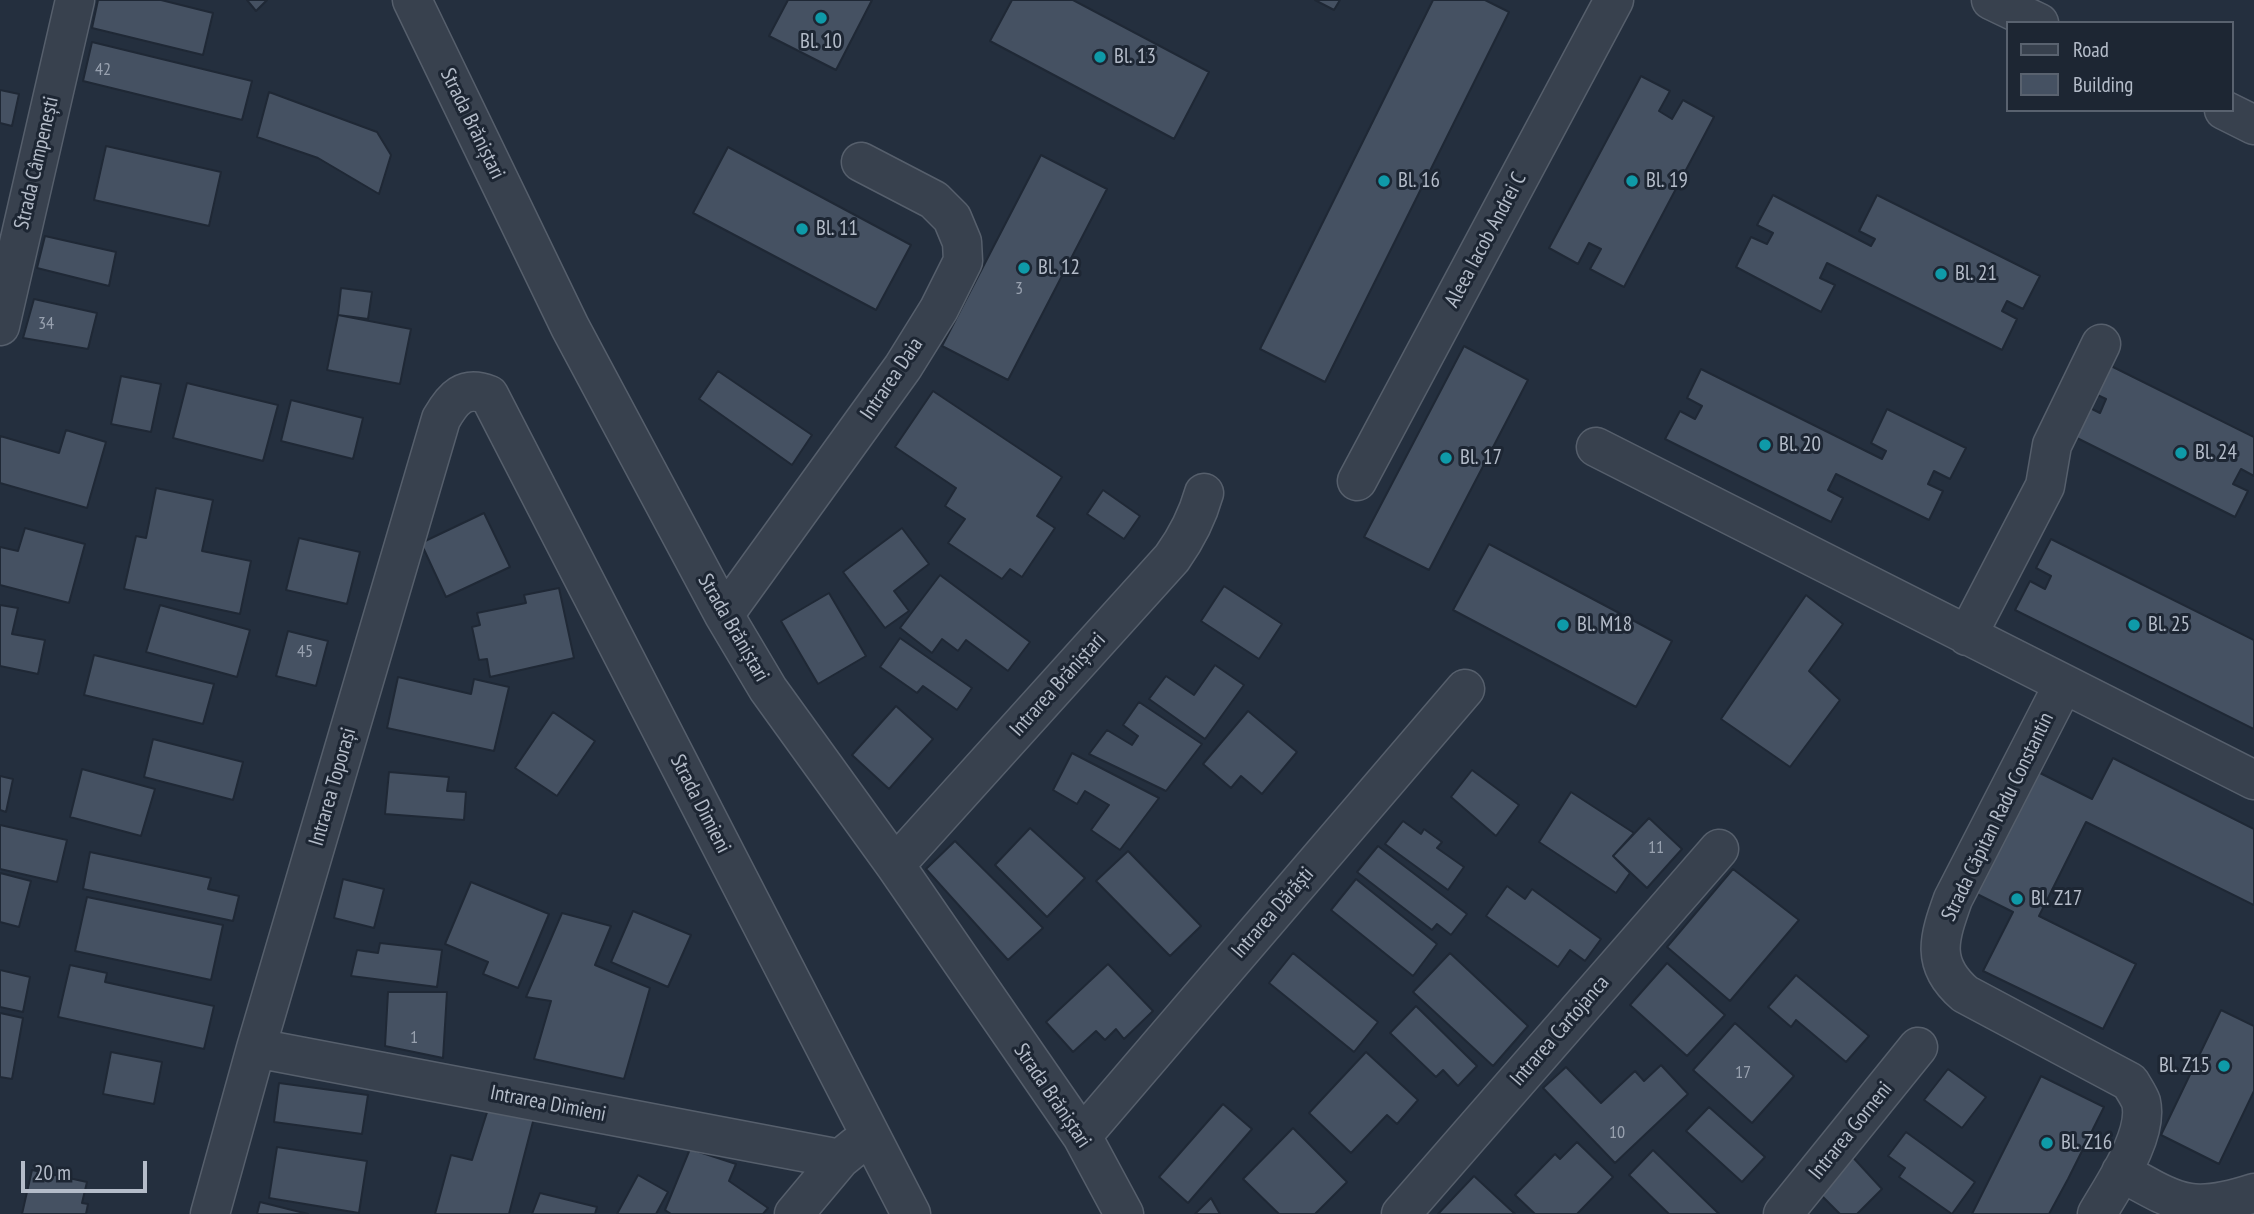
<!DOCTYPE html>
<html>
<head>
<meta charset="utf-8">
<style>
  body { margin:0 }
  #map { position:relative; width:2254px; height:1214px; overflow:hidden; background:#242f3e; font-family:"PT Sans Narrow",sans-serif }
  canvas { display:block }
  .legend { position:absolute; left:2006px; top:21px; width:228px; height:91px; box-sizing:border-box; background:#1d2633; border:2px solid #59626f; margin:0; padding:9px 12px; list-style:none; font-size:21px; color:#b4bcc9 }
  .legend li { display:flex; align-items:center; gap:14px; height:35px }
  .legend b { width:35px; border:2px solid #59626f }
  .scale { position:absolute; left:21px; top:1161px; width:126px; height:32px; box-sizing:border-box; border:4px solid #b4bcc9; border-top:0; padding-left:9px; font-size:21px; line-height:24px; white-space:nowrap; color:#b4bcc9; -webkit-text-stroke:5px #1d2633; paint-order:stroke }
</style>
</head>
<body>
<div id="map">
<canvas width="2254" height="1214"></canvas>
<ul class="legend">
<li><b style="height:9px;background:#38414e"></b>Road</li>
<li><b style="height:19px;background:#455162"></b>Building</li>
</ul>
<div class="scale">20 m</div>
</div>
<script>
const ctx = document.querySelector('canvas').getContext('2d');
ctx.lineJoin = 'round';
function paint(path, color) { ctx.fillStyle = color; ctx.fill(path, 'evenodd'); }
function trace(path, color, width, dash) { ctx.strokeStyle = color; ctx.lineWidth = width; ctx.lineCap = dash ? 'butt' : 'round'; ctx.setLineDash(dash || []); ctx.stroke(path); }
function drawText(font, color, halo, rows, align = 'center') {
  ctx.font = font + ' "PT Sans Narrow",sans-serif'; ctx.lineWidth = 6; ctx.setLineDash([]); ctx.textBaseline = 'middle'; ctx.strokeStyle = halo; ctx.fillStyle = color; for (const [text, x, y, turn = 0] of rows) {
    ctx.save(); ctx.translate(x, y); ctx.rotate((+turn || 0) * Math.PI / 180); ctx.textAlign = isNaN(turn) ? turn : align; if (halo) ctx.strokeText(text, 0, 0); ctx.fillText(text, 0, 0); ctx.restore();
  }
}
const building = new Path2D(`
  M 98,0 L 161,0 L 213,13 L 203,55 L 92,28 Z
  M 247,0 L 267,0 L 256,11 Z
  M 788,0 L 872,0 L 836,70 L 769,36 Z
  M 1012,0 L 1073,0 L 1209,72 L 1174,139 L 990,41 Z
  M 1315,0 L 1340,0 L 1334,10 Z
  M 1433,0 L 1485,0 L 1509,12 L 1325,382 L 1260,349 Z
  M 92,42 L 252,81 L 242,120 L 83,81 Z
  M 1641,76 L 1670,91 L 1659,111 L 1672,119 L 1683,100 L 1714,117 L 1624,287 L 1590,269 L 1601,249 L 1589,243 L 1578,264 L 1549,248 Z
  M 0,90 L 19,94 L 12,126 L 0,123 Z
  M 269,92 L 377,132 L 391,155 L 379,194 L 318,158 L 257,137 Z
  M 106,146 L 221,172 L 209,226 L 94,200 Z
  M 728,147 L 911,245 L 876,310 L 693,213 Z
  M 1041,155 L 1107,189 L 1008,380 L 942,346 Z
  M 1773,195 L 1871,246 L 1875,239 L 1859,231 L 1877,195 L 2040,276 L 2023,309 L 2007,301 L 2002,311 L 2017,319 L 2002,350 L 1827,263 L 1820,278 L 1835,285 L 1821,312 L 1736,267 L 1751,237 L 1767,244 L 1773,233 L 1757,225 Z
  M 45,236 L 116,252 L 109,286 L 37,268 Z
  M 341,288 L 372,292 L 368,319 L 338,315 Z
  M 34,299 L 97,313 L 88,349 L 23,338 Z
  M 338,315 L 411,329 L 400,384 L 327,370 Z
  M 1464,346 L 1528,380 L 1429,570 L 1364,537 Z
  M 2105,363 L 2254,437 L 2254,476 L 2241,469 L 2233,484 L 2248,491 L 2235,517 L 2069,434 L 2084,405 L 2100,413 L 2106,399 L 2091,392 Z
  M 1701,369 L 1882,459 L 1886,451 L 1871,443 L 1887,409 L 1966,448 L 1950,479 L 1934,471 L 1928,484 L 1943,491 L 1929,520 L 1836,474 L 1828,490 L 1843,498 L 1831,522 L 1665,439 L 1680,411 L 1695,419 L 1702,406 L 1687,398 Z
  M 718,371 L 812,435 L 792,465 L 699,399 Z
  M 121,376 L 161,384 L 151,432 L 111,424 Z
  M 187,383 L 278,405 L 263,461 L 173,438 Z
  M 933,391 L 1062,477 L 1037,516 L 1055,528 L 1022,577 L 1010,569 L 1002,579 L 948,543 L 965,519 L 945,506 L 956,488 L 895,447 Z
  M 291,400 L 363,418 L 353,459 L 281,441 Z
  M 66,430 L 106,442 L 87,508 L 0,483 L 0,436 L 59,453 Z
  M 156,488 L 213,500 L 202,551 L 251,561 L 240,614 L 124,589 L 136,536 L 146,538 Z
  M 1103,490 L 1140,516 L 1124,539 L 1087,514 Z
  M 484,513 L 510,567 L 446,597 L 421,543 Z
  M 25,528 L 85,544 L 69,603 L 0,585 L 0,547 L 18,551 Z
  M 902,528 L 929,564 L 894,591 L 909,611 L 885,628 L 843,572 Z
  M 299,538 L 360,552 L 347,604 L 286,590 Z
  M 2051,539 L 2254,640 L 2254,729 L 2015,610 L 2030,581 L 2045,589 L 2051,576 L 2036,568 Z
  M 1489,544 L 1672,641 L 1636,707 L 1453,610 Z
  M 940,575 L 1030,642 L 1008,671 L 966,640 L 958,651 L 942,639 L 932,653 L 900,628 Z
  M 1224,586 L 1282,624 L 1259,659 L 1201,621 Z
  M 559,588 L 574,658 L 490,677 L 487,659 L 479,660 L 472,627 L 480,625 L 477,613 L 526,603 L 524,595 Z
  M 829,593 L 866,656 L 818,684 L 781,621 Z
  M 1806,595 L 1843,624 L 1809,671 L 1840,700 L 1790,767 L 1721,719 Z
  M 0,605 L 18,608 L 12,634 L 45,640 L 38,674 L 0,666 Z
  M 160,605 L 250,630 L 237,677 L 146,652 Z
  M 288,631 L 328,641 L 316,686 L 276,676 Z
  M 900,638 L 972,688 L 957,710 L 923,686 L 917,693 L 880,667 Z
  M 94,655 L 214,684 L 203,724 L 84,695 Z
  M 1215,665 L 1244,685 L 1205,739 L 1149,699 L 1166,676 L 1194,695 Z
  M 398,677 L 471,694 L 474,679 L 509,687 L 494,751 L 387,728 Z
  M 1139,702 L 1202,744 L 1166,791 L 1089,754 L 1107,730 L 1132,745 L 1138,736 L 1123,725 Z
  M 896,706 L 933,739 L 889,789 L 852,755 Z
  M 1248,711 L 1297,752 L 1262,794 L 1241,776 L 1231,788 L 1203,764 Z
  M 553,712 L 595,741 L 557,796 L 515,768 Z
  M 153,739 L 243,762 L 233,800 L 144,777 Z
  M 1072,753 L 1159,798 L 1120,850 L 1091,830 L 1109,805 L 1085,791 L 1077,804 L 1053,790 Z
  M 2113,758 L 2254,829 L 2254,905 L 2086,822 L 2039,916 L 2136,964 L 2103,1029 L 1983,971 L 2013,912 L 1973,892 L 2034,770 L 2092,799 Z
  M 82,769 L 155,789 L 141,836 L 70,817 Z
  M 1472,770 L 1519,805 L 1496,836 L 1451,797 Z
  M 389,772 L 449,777 L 447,791 L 466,792 L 464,820 L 385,814 Z
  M 0,776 L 13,779 L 6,812 L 0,810 Z
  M 1571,792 L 1634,833 L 1613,856 L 1630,873 L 1616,893 L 1539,842 Z
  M 1649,818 L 1682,849 L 1647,888 L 1613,856 Z
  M 1403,821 L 1421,834 L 1424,829 L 1442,842 L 1437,848 L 1464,867 L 1448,890 L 1385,844 Z
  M 0,825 L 67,840 L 57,882 L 0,869 Z
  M 1030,828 L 1085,878 L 1047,917 L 995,865 Z
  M 955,841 L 1043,928 L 1008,960 L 926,869 Z
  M 1378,846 L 1467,914 L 1451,935 L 1437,924 L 1432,930 L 1357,872 Z
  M 1128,851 L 1201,926 L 1170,956 L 1096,881 Z
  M 90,852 L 211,878 L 208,889 L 239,896 L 233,921 L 83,889 Z
  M 1733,869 L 1799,920 L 1730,1001 L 1667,947 Z
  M 0,873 L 31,881 L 19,927 L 0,922 Z
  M 343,879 L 384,889 L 374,928 L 334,918 Z
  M 1356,879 L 1437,944 L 1413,976 L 1331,910 Z
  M 471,882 L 549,914 L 518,988 L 483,974 L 488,962 L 445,944 Z
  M 1507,886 L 1525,899 L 1532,889 L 1601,939 L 1585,961 L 1570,950 L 1558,967 L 1486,916 Z
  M 87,897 L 223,925 L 211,980 L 75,951 Z
  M 633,911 L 691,935 L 668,987 L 611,962 Z
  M 562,913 L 611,926 L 595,965 L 650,988 L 624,1079 L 534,1059 L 551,1001 L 526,997 Z
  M 380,943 L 442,950 L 437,987 L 351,976 L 357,950 L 378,953 Z
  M 1293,953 L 1378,1022 L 1354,1052 L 1269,983 Z
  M 1450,953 L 1528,1026 L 1493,1066 L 1413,992 Z
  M 1667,963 L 1725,1015 L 1687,1056 L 1630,1005 Z
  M 1108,964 L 1153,1011 L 1124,1039 L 1116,1029 L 1105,1040 L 1096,1031 L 1073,1052 L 1046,1022 Z
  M 70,965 L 107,973 L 105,982 L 214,1006 L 204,1049 L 58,1017 Z
  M 0,970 L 30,977 L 23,1012 L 0,1007 Z
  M 1796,975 L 1869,1036 L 1846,1062 L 1796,1020 L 1791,1027 L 1768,1007 Z
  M 388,992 L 447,992 L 443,1058 L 385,1046 Z
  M 1416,1006 L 1477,1066 L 1458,1086 L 1443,1070 L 1436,1077 L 1390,1033 Z
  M 2221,1010 L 2254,1026 L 2254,1091 L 2219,1164 L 2161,1135 Z
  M 0,1013 L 23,1018 L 12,1079 L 0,1077 Z
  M 1735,1023 L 1794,1076 L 1752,1123 L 1693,1070 Z
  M 111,1052 L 162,1062 L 154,1104 L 103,1094 Z
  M 1366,1052 L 1418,1100 L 1397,1124 L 1387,1115 L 1351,1153 L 1309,1113 Z
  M 1661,1065 L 1688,1094 L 1615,1163 L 1543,1088 L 1566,1067 L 1601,1103 L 1635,1071 L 1644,1081 Z
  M 1948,1069 L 1986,1097 L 1962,1128 L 1924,1100 Z
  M 2041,1076 L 2104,1107 L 2068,1179 L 2049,1214 L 1972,1214 Z
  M 279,1083 L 368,1095 L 362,1134 L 274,1122 Z
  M 1223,1104 L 1252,1129 L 1188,1203 L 1159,1177 Z
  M 489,1106 L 535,1114 L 509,1214 L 435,1214 L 451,1155 L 472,1160 Z
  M 1709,1107 L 1765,1157 L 1742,1182 L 1686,1131 Z
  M 1293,1128 L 1347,1182 L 1315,1214 L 1279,1214 L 1243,1179 Z
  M 1906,1132 L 1975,1182 L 1952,1214 L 1899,1177 L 1905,1168 L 1888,1156 Z
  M 1577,1142 L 1613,1177 L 1577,1214 L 1535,1214 L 1515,1195 L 1555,1154 L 1560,1159 Z
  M 277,1147 L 367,1161 L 359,1213 L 269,1198 Z
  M 690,1149 L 736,1164 L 729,1181 L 768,1208 L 763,1214 L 671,1214 L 665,1210 Z
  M 1653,1150 L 1719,1214 L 1669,1214 L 1629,1175 Z
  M 1848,1152 L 1882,1189 L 1857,1214 L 1840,1214 L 1817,1191 Z
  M 32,1170 L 87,1182 L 82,1203 L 88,1204 L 86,1214 L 22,1214 Z
  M 638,1175 L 668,1192 L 656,1214 L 617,1214 Z
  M 1474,1176 L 1515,1214 L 1438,1214 Z
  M 540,1193 L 597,1207 L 595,1214 L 532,1214 Z
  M 1211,1198 L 1220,1214 L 1195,1214 Z
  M 260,1202 L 308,1214 L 257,1214 Z`);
paint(building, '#455162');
trace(building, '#1f2835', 2);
const minor = new Path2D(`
  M 412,0 L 570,327 L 724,615 L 768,689 L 895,865 L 1082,1136 L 1124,1214
  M 1991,0 L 2039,23
  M 2224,110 L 2254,125
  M 0,326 L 75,0
  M 1596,447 L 2254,780
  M 1357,481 L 1614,0
  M 724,615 L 903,367 L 939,309 L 963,261 L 962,242 L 952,218 L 934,200 L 861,162
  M 1967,636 L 2045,486 L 2052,445 L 2101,344
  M 2063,685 L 1953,899 C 1939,938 1930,964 1965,994 L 2130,1082 C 2134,1089 2139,1096 2141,1102 C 2149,1135 2113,1186 2097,1214
  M 895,865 L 1172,558 C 1187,537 1197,518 1204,493
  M 256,1048 L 840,1159
  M 1082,1136 L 1465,689
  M 2121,1172 C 2178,1203 2189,1214 2254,1193
  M 210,1214 L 256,1048 L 441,419 C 453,398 464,385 489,395 L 911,1214
  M 794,1214 L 840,1159 L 856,1146
  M 1401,1214 L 1719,849
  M 1783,1214 L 1918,1047`);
trace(minor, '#565f6c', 41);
trace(minor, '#38414e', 38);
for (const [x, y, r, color] of [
  [821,18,7,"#0f9aa8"],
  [1100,57,7,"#0f9aa8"],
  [1384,181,7,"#0f9aa8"],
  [1632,181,7,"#0f9aa8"],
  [802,229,7,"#0f9aa8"],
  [1024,268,7,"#0f9aa8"],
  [1941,274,7,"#0f9aa8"],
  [1765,445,7,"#0f9aa8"],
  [2181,453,7,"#0f9aa8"],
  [1446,458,7,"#0f9aa8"],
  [1563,625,7,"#0f9aa8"],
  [2134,625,7,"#0f9aa8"],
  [2017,899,7,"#0f9aa8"],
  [2224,1066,7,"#0f9aa8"],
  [2047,1143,7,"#0f9aa8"]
]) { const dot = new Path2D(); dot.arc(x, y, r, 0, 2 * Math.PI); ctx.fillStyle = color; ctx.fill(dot); trace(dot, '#1d2633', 2.5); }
drawText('18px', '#98a1af', null, [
  ["42",103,70],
  ["3",1019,289],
  ["34",46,324],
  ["45",305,652],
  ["11",1656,848],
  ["1",414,1038],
  ["17",1743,1073],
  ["10",1617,1133]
]);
drawText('21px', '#b4bcc9', '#1d2633', [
  ["Bl. 10",821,42,"center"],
  ["Bl. 13",1114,57],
  ["Bl. 16",1398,181],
  ["Bl. 19",1646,181],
  ["Bl. 11",816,229],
  ["Bl. 12",1038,268],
  ["Bl. 21",1955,274],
  ["Bl. 20",1779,445],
  ["Bl. 24",2195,453],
  ["Bl. 17",1460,458],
  ["Bl. M18",1577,625],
  ["Bl. 25",2148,625],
  ["Bl. Z17",2031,899],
  ["Bl. Z15",2210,1066,"right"],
  ["Bl. Z16",2061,1143]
], 'left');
drawText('21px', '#b4bcc9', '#1d2633', [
  ["Strada Brăniștari",472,124,64],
  ["Strada Câmpenești",37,163,-77],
  ["Aleea Iacob Andrei C",1486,240,-62],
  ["Intrarea Daia",892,379,-56],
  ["Strada Brăniștari",733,628,60],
  ["Intrarea Brăniștari",1058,685,-48],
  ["Intrarea Toporași",333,787,-74],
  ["Strada Dimieni",700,804,63],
  ["Strada Căpitan Radu Constantin",1998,817,-64],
  ["Intrarea Dărăști",1273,913,-49],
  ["Intrarea Cartojanca",1560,1031,-49],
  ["Strada Brăniștari",1052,1096,56],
  ["Intrarea Dimieni",548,1104,11],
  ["Intrarea Gorneni",1851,1131,-51]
]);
</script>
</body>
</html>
